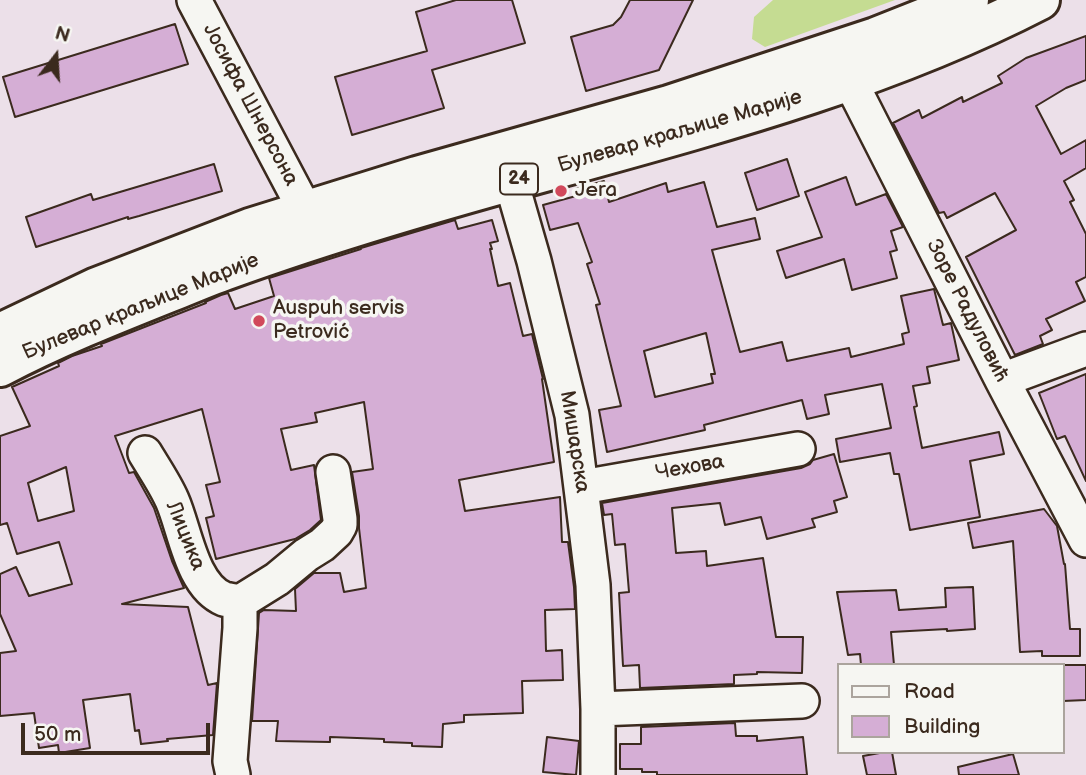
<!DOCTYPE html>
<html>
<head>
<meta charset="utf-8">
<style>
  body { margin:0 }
  #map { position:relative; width:1086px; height:775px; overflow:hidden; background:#ece0e9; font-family:"Balsamiq Sans",sans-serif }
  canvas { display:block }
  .legend { position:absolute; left:837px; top:663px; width:228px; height:91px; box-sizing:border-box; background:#f6f6f2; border:2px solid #aba49d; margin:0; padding:9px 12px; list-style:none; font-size:21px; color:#3b2a1e }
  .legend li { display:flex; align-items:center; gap:14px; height:35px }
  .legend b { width:35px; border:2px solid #aba49d }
  .north { position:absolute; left:21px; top:21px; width:70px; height:70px; -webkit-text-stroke:5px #f6f6f2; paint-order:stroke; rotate:17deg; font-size:19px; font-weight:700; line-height:28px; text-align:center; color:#3b2a1e }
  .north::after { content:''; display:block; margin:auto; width:24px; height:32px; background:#3b2a1e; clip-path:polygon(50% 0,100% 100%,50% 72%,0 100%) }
  .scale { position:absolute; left:21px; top:723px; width:189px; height:32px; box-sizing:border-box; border:4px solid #3b2a1e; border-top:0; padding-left:9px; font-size:21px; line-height:24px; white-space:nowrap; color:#3b2a1e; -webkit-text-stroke:5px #f6f6f2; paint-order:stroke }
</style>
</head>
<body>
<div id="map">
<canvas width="1086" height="775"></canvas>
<ul class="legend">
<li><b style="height:9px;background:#f6f6f2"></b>Road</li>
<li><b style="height:19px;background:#d5aed5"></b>Building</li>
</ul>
<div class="north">N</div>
<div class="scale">50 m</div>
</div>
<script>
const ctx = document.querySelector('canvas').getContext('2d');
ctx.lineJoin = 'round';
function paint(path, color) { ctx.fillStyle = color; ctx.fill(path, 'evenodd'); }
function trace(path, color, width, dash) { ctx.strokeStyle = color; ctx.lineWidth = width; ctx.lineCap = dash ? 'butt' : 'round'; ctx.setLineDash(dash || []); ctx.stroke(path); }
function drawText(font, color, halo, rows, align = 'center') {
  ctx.font = font + ' "Balsamiq Sans",sans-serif'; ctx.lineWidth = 7; ctx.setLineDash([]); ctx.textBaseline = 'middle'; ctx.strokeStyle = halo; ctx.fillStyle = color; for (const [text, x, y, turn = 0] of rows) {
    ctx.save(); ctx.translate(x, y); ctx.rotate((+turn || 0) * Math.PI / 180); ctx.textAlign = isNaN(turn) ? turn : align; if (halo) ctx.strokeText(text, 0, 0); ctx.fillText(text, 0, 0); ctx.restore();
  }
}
paint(new Path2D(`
  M 773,0 L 895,0 L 765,47 L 752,39 L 754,17 Z`), '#c5dc92');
const building = new Path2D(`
  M 456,0 L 512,0 L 525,43 L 432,70 L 444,108 L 352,135 L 335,77 L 427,51 L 416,12 Z
  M 630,0 L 693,0 L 659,70 L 586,91 L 571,37 L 613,25 L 621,17 Z
  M 175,24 L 188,64 L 15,117 L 3,77 Z
  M 1086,36 L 1086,80 L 1066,88 L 1036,106 L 1061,154 L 1086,140 L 1086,168 L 1064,181 L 1074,200 L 1070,202 L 1086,234 L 1086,277 L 1076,282 L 1085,301 L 1046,319 L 1052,330 L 1040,336 L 1043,344 L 1015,355 L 966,257 L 1016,230 L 995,193 L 947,218 L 944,212 L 939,213 L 893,123 L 919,110 L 922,118 L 962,97 L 963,102 L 1002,83 L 998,76 L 1026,58 Z
  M 787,159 L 799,196 L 757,210 L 745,173 Z
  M 214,164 L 222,191 L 139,216 L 128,219 L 128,217 L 36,247 L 26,217 L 91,194 L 93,200 Z
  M 846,177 L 856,205 L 886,194 L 903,227 L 891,231 L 897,250 L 890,252 L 897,278 L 852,290 L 844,259 L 786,278 L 777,251 L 822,237 L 805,192 Z
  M 604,181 L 609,202 L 666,183 L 668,192 L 704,182 L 717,227 L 755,218 L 760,239 L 712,250 L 740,352 L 782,342 L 787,361 L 849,348 L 851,357 L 904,344 L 902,334 L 909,332 L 901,296 L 934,289 L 943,325 L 951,323 L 959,360 L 927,367 L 930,383 L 913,386 L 917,406 L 914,407 L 922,448 L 999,432 L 1004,454 L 970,461 L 980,517 L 910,530 L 899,474 L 894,474 L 890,453 L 840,462 L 836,439 L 891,428 L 882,384 L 825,395 L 829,414 L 807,419 L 802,400 L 704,425 L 705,430 L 607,452 L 599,410 L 621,406 L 596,305 L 600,304 L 587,264 L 592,262 L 578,223 L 550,230 L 543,205 L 576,196 L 575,189 ZM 706,333 L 715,374 L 711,374 L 713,383 L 655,397 L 644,351 Z
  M 455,220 L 458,229 L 492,220 L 498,241 L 490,243 L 492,249 L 490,249 L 498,286 L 510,283 L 523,336 L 532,334 L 543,379 L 542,379 L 554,462 L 459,480 L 465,511 L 560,497 L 562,542 L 568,542 L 574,587 L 575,609 L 545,610 L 546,651 L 562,650 L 563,680 L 522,681 L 523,713 L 464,715 L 464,722 L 443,724 L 442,747 L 412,746 L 412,743 L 384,742 L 384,739 L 330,737 L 330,742 L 276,741 L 278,721 L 252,721 L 259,613 L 264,610 L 296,611 L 295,589 L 314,573 L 340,573 L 344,592 L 366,588 L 359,528 L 359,516 L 352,472 L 373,469 L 364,402 L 315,413 L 317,422 L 281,429 L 291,470 L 314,465 L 321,520 L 310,530 L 295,539 L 216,559 L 206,518 L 214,516 L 206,485 L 220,482 L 202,409 L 115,436 L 129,473 L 134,472 L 154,508 L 172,561 L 184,588 L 122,604 L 188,607 L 208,685 L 217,683 L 213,735 L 167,739 L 168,741 L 141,744 L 139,730 L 135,731 L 130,694 L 83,700 L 90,748 L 59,753 L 58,745 L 39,748 L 34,713 L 0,716 L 0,653 L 16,651 L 0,614 L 0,574 L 16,567 L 29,596 L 72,584 L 59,542 L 17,554 L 7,523 L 0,525 L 0,436 L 30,426 L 12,387 L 59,366 L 58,363 L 72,356 L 102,346 L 101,344 L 206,303 L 205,302 L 221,295 L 228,293 L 235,309 L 274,296 L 269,278 L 361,249 L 361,248 ZM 66,467 L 74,511 L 38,521 L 28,483 Z
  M 1086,374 L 1086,481 L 1065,436 L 1057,439 L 1039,393 Z
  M 834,454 L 847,497 L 834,501 L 837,512 L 812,519 L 815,527 L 767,539 L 761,517 L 725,525 L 720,503 L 672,508 L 676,553 L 706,551 L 707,566 L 763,558 L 776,637 L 803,637 L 802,673 L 757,672 L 757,674 L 734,675 L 734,684 L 640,688 L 639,665 L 623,666 L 619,593 L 629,592 L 625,544 L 615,545 L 612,514 L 604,515 L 602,503 L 801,468 L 810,464 L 813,460 Z
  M 1044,509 L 1057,526 L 1064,564 L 1065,564 L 1070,629 L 1080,629 L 1080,656 L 1042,656 L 1042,651 L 1020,652 L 1013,541 L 973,548 L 968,523 Z
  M 973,587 L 975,629 L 947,631 L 947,629 L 891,632 L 894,665 L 861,665 L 860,654 L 848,655 L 837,592 L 896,590 L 899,610 L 946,607 L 945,588 Z
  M 1063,665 L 1086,665 L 1086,700 L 1063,701 Z
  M 735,723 L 736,736 L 757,736 L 757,741 L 803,737 L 807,775 L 657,775 L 657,772 L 642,772 L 642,769 L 620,769 L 620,744 L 641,744 L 641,727 Z
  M 547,737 L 579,741 L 576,775 L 543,772 Z
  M 885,752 L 892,752 L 896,775 L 867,775 L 863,756 Z
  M 1013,754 L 1019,775 L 959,775 L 958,767 Z`);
paint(building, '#d5aed5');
trace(building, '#3b2a1e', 2);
const minor = new Path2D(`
  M 194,0 L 305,210
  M 850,81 L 1002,380 L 1086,540
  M 511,181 L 534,261 L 572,415 L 593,585 L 598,709 L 598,775
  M 1002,380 L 1086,349
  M 145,453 C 154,468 165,484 172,500 C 185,529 191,585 224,599 C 228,600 235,601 240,602
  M 582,487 L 798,449
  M 598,709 L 802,701
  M 233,775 L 230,761 L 240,628 L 240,602 L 277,579 L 306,555 L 322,545 L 336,532 L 340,525 L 340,519 L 333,472`);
const major = new Path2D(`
  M 0,333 L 97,287 L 250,228 L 417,176 L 669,105 L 876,37 L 969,0
  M 0,367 C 57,337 118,313 178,289 C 194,283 209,276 224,271 C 334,231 446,199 559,168 C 722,123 889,78 1040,0`);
trace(minor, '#3b2a1e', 38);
trace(major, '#3b2a1e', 44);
trace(minor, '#f6f6f2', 33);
trace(major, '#f6f6f2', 38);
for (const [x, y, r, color] of [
  [561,191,7,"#d1495b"],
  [259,321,7,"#d1495b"]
]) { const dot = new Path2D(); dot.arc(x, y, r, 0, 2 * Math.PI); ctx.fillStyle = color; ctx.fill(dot); trace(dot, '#f6f6f2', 2.5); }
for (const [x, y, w] of [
  [519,179,38]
]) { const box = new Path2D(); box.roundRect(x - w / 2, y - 15.5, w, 31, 5); ctx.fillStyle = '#f6f6f2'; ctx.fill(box); trace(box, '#3b2a1e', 2); }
drawText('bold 19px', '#3b2a1e', null, [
  ["24",519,179]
]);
drawText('21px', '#3b2a1e', '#f6f6f2', [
  ["Јосифа Шнерсона",250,105,62],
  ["Булевар краљице Марије",680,132,-16],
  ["Булевар краљице Марије",141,307,-22],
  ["Зоре Радуловић",967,311,63],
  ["Мишарска",574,442,81],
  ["Чехова",690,468,-10],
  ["Лицика",185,536,68]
]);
drawText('21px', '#3b2a1e', '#f6f6f2', [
  ["Jera",575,191],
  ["Auspuh servis",273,309],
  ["Petrović",273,333]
], 'left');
</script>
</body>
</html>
